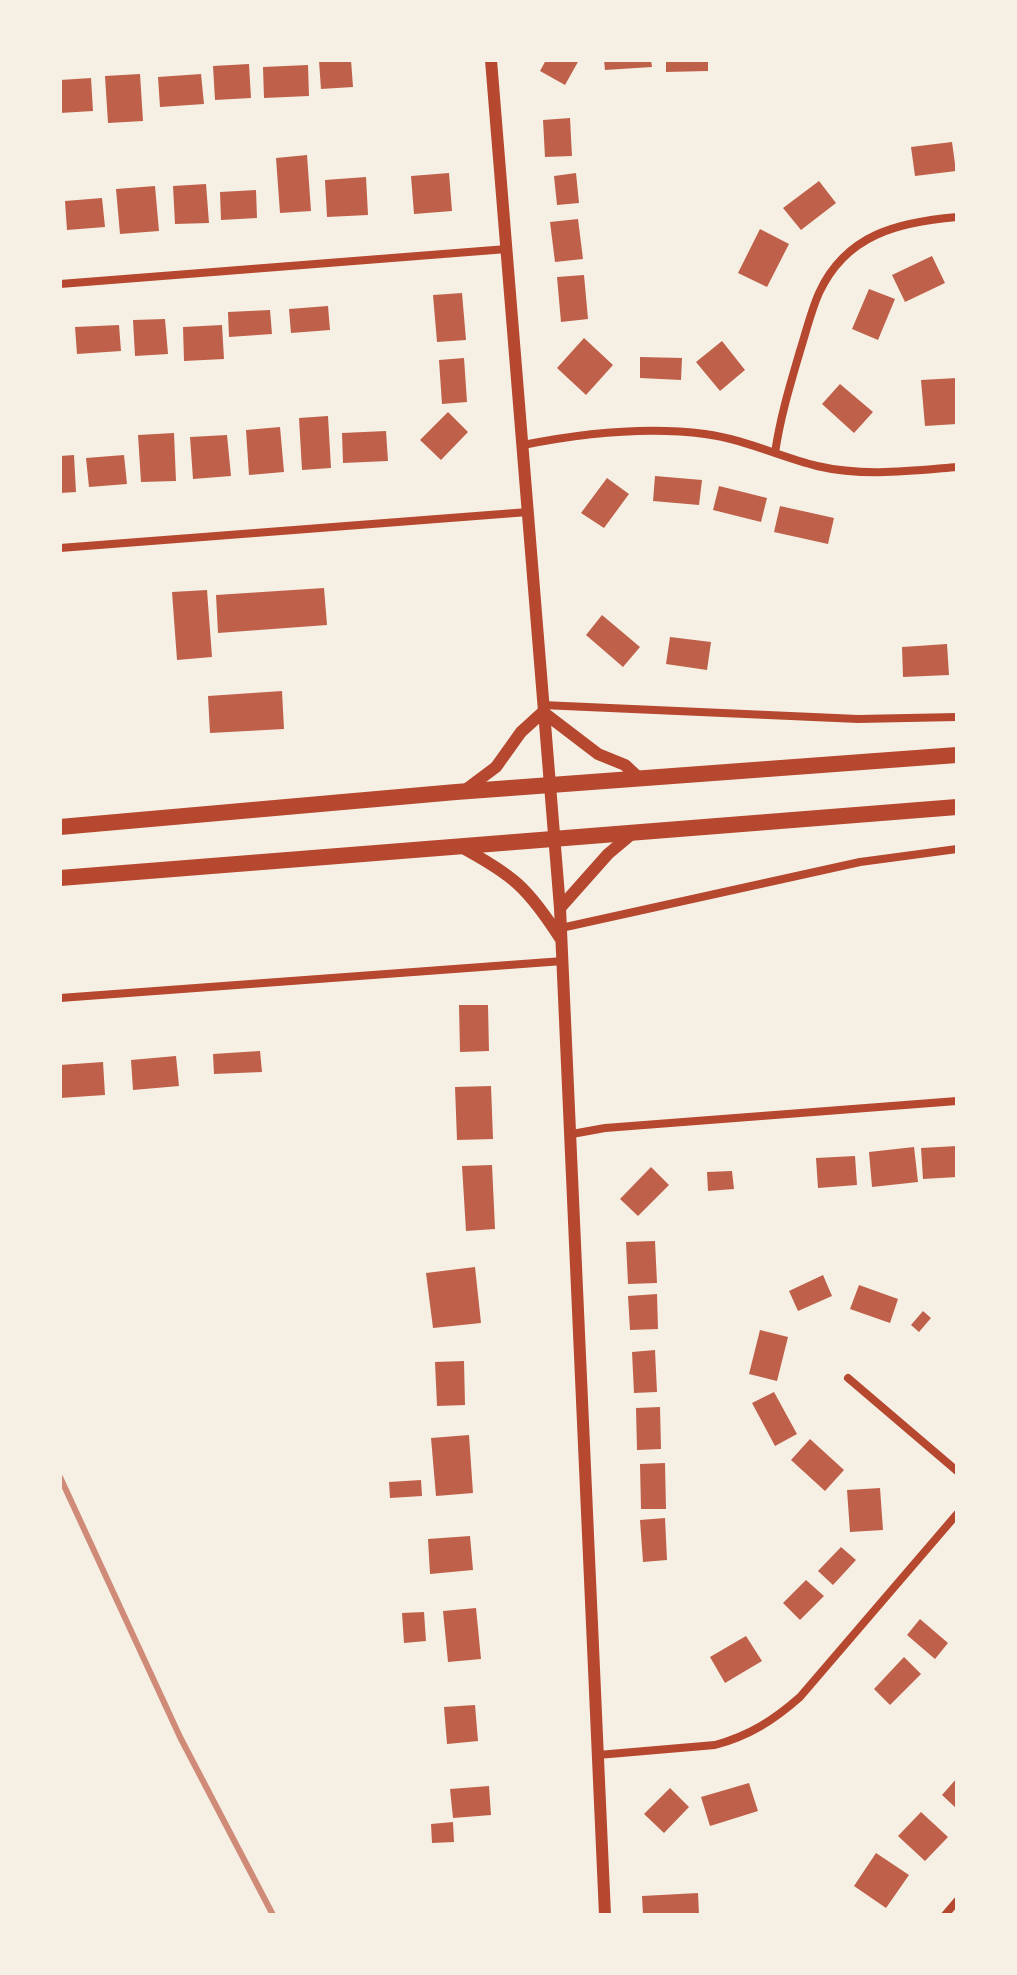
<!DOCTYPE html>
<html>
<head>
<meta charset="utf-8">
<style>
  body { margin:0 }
  #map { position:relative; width:1017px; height:1975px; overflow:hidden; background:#f6efe4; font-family:"Libre Baskerville",serif }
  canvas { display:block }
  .frame { position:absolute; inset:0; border:62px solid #f6efe4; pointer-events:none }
</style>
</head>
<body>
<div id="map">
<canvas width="1017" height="1975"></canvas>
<div class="frame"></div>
</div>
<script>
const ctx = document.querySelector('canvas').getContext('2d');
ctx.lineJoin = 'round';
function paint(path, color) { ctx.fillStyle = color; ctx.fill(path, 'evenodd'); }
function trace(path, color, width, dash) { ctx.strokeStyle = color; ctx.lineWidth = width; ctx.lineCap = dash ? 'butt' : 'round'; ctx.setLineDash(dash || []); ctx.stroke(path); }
paint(new Path2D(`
  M 351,60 L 353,87 L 321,89 L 319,61 Z
  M 546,60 L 579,60 L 565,85 L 540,71 Z
  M 604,60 L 651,60 L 652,67 L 605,70 Z
  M 666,60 L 708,60 L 708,71 L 666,72 Z
  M 249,64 L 251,98 L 215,100 L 213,66 Z
  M 308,65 L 309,96 L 264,98 L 263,67 Z
  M 140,74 L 143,121 L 108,123 L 105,76 Z
  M 201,74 L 204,104 L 160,107 L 158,77 Z
  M 91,78 L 93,111 L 60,113 L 60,80 Z
  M 570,118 L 572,156 L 545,157 L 543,120 Z
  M 952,142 L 956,171 L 915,176 L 911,147 Z
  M 307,155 L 311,211 L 280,213 L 276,158 Z
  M 449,173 L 452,211 L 414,214 L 411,176 Z
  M 576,173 L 579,203 L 557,205 L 554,176 Z
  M 366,177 L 368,215 L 327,217 L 325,180 Z
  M 819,181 L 836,203 L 801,230 L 783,208 Z
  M 206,184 L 209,223 L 175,224 L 173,186 Z
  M 155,186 L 159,231 L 120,234 L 116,189 Z
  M 256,190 L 257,218 L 221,220 L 220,192 Z
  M 102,198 L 105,227 L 67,230 L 65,201 Z
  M 578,219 L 583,259 L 555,262 L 550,222 Z
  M 760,229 L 789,244 L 767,287 L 738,273 Z
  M 932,256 L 945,283 L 905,302 L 892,275 Z
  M 584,275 L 588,319 L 561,322 L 557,277 Z
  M 869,289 L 895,299 L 878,340 L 852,329 Z
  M 462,293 L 466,340 L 437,342 L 433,295 Z
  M 328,306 L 330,330 L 291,333 L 289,309 Z
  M 270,310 L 272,334 L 229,337 L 228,312 Z
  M 165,319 L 168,354 L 135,356 L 133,320 Z
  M 119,325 L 121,351 L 77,354 L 75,327 Z
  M 222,325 L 224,359 L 184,361 L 183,327 Z
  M 584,338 L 613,365 L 586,395 L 557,368 Z
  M 722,341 L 745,370 L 720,391 L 696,362 Z
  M 640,357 L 682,358 L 681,380 L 640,378 Z
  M 464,358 L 467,402 L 442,404 L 439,360 Z
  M 957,378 L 957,424 L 925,426 L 921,380 Z
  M 840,384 L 873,412 L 854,433 L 822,404 Z
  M 448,412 L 468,432 L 441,460 L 420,440 Z
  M 328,416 L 331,468 L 302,470 L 299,418 Z
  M 280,427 L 284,472 L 249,475 L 246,430 Z
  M 386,431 L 388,461 L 343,463 L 342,433 Z
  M 174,433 L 176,481 L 141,482 L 138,435 Z
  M 227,435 L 231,476 L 193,479 L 190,437 Z
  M 74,455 L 76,492 L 60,493 L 60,456 Z
  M 124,455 L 127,484 L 89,487 L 86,458 Z
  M 655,476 L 702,480 L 699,505 L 653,501 Z
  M 607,478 L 629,494 L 604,528 L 581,513 Z
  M 719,486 L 767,498 L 761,522 L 713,510 Z
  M 780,506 L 834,518 L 828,544 L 774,532 Z
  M 324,588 L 327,625 L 218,633 L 216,595 Z
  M 207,590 L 212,657 L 177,660 L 172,592 Z
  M 602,615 L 640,647 L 623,667 L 586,635 Z
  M 670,637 L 711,642 L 707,670 L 666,664 Z
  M 947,644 L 949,675 L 903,677 L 902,647 Z
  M 282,691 L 284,729 L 210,733 L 208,696 Z
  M 459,1005 L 488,1005 L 489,1051 L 460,1052 Z
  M 260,1051 L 262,1072 L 214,1074 L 213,1054 Z
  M 176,1056 L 179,1086 L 133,1090 L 131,1060 Z
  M 103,1062 L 105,1095 L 60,1098 L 60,1065 Z
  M 491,1086 L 493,1139 L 457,1140 L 455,1087 Z
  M 957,1146 L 957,1177 L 923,1179 L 921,1148 Z
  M 914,1147 L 918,1182 L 872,1187 L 869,1152 Z
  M 855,1156 L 857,1185 L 818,1188 L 816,1158 Z
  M 492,1165 L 495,1229 L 466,1231 L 462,1166 Z
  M 651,1167 L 669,1185 L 638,1216 L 620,1199 Z
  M 732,1171 L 734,1189 L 708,1191 L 707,1172 Z
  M 655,1241 L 657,1283 L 628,1284 L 626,1242 Z
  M 475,1267 L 481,1323 L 433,1328 L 426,1273 Z
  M 823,1275 L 832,1296 L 798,1311 L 789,1291 Z
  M 859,1285 L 898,1299 L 890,1323 L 850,1309 Z
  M 657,1294 L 658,1329 L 630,1330 L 628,1296 Z
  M 923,1311 L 931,1318 L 919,1332 L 911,1325 Z
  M 760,1330 L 788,1337 L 777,1381 L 749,1374 Z
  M 655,1350 L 657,1392 L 634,1393 L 632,1352 Z
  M 464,1361 L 465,1405 L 437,1406 L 435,1362 Z
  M 774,1392 L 797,1434 L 775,1446 L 752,1403 Z
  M 660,1407 L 661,1449 L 637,1450 L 636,1408 Z
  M 469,1435 L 473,1493 L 436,1496 L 431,1438 Z
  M 810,1439 L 844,1470 L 825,1491 L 791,1460 Z
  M 665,1463 L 666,1509 L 641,1509 L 640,1464 Z
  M 421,1480 L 422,1496 L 390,1498 L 389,1482 Z
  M 880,1488 L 883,1530 L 850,1532 L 847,1490 Z
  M 665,1518 L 667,1560 L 643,1562 L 640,1520 Z
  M 470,1536 L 473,1570 L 430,1574 L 428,1539 Z
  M 841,1547 L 856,1560 L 833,1585 L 818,1571 Z
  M 806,1580 L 824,1596 L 800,1620 L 783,1603 Z
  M 476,1608 L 481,1659 L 448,1662 L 443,1611 Z
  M 424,1612 L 426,1641 L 404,1643 L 402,1613 Z
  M 920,1619 L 948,1643 L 935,1659 L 907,1635 Z
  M 746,1636 L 762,1661 L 725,1683 L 710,1657 Z
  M 904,1657 L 921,1674 L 890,1705 L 874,1689 Z
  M 475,1705 L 478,1741 L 447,1744 L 444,1707 Z
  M 957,1778 L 957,1809 L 942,1795 Z
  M 749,1783 L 758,1811 L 710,1826 L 701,1797 Z
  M 489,1786 L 491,1815 L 453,1818 L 450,1789 Z
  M 670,1788 L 689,1807 L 664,1833 L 644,1814 Z
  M 921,1812 L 948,1837 L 925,1861 L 898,1836 Z
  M 453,1822 L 454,1842 L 432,1843 L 431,1824 Z
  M 876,1853 L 909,1875 L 886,1908 L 854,1886 Z
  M 698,1893 L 699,1915 L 643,1915 L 642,1896 Z`), '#bf614a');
trace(new Path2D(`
  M 60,284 L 507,249
  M 523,445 C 583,433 645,426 705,434 C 744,439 780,457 817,466 C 864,477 910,471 957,467
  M 775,453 C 780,418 790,385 800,351 C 806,332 811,311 819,293 C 846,234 899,222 957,217
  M 60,548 L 528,512
  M 542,705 L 858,719 L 957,717
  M 561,928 L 860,862 L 957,849
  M 60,998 L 563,961
  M 572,1134 L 605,1128 L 957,1101
  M 848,1378 L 957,1471
  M 598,1755 L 715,1745 C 749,1736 774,1720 800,1697 L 957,1514
  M 945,1915 L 957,1901`), '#b5482f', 8);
trace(new Path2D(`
  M 491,60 L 560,908 L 605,1915
  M 464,791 L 496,767 L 521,732 L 543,712 L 598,754 L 625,765 L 641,780
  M 461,847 C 513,875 528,888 560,938
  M 560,908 L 608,854 L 633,833`), '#b5482f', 12);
trace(new Path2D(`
  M 60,827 L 456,792 L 957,755
  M 60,878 L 957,807`), '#b5482f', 16);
trace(new Path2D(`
  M 60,1477 L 180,1737 L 273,1915`), '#cf8b77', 6);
</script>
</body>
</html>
